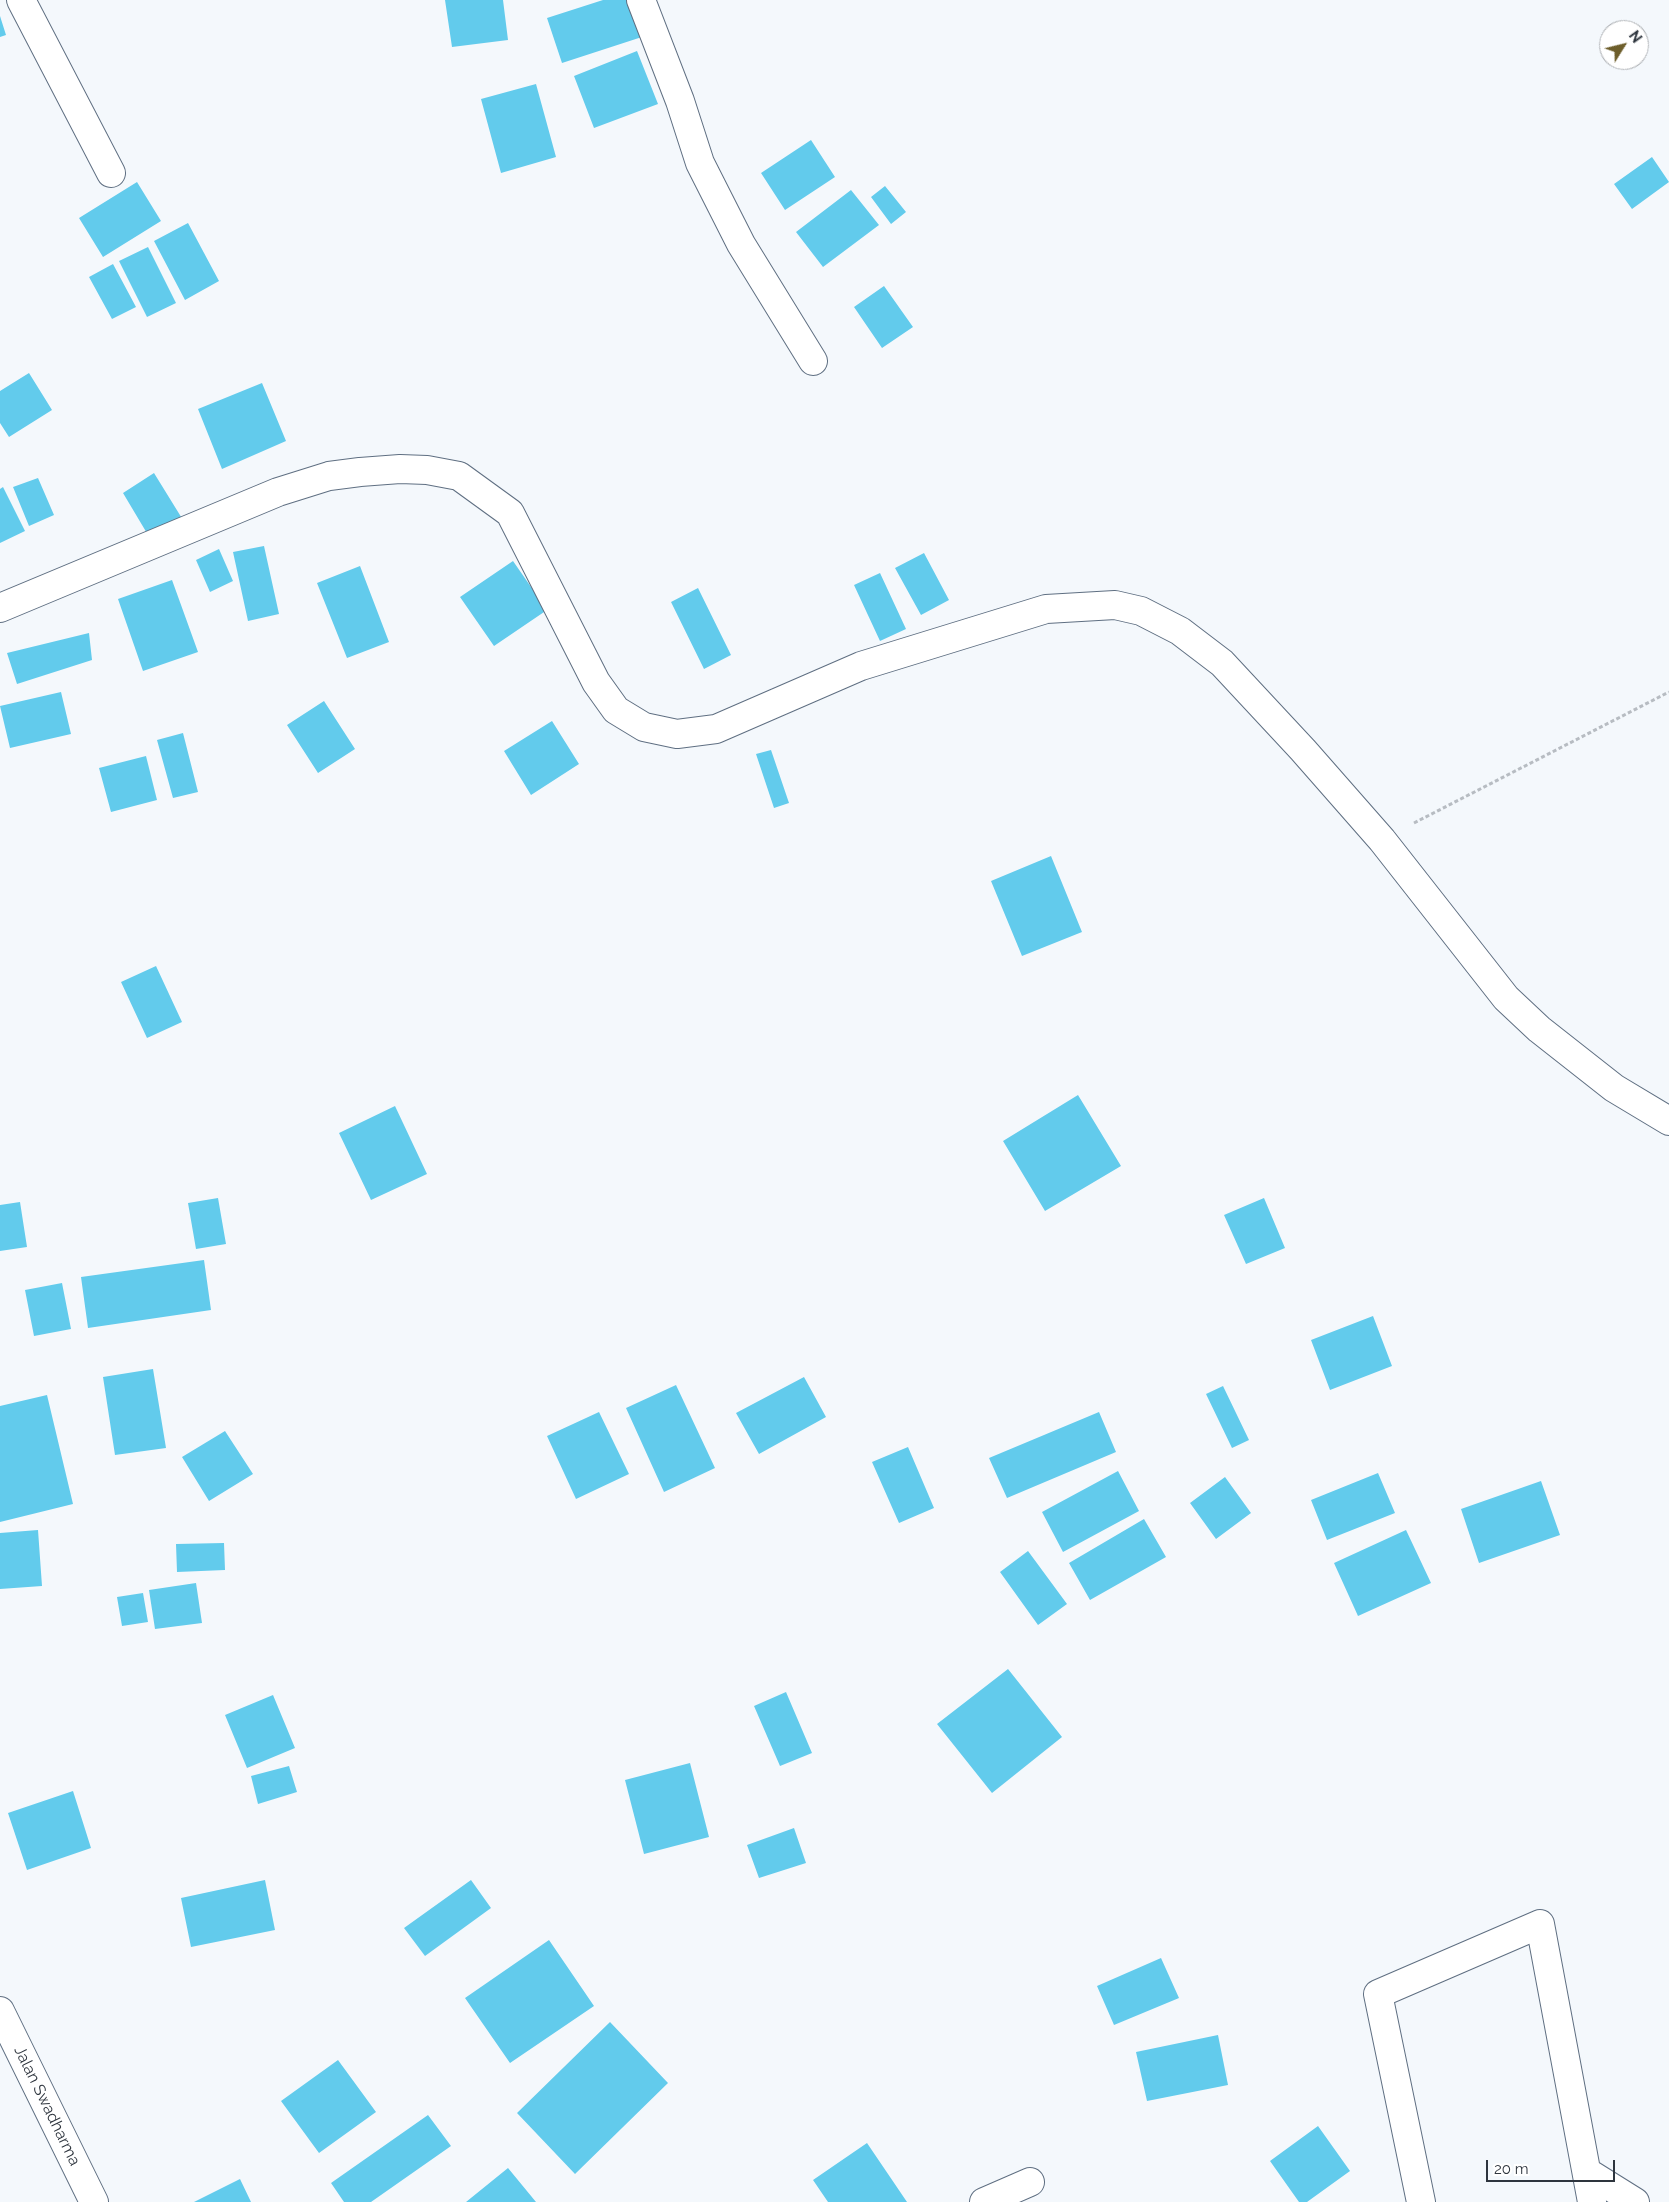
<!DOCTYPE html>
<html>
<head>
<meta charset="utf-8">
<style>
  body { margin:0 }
  #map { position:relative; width:1669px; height:2202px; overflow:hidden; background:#f4f8fc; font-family:Raleway,sans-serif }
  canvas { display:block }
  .north { position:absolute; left:1599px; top:20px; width:50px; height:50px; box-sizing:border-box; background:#fff; border:1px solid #abaeb2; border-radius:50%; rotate:54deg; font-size:14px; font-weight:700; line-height:20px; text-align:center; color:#2e353e }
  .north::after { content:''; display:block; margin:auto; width:18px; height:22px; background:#6d5e2b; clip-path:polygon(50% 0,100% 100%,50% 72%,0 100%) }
  .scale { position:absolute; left:1486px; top:2160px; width:129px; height:22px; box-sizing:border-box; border:2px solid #2e353e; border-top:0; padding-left:6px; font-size:15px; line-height:18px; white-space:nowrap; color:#2e353e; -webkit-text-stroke:4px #fff; paint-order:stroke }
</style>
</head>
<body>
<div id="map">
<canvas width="1669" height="2202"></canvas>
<div class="north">N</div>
<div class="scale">20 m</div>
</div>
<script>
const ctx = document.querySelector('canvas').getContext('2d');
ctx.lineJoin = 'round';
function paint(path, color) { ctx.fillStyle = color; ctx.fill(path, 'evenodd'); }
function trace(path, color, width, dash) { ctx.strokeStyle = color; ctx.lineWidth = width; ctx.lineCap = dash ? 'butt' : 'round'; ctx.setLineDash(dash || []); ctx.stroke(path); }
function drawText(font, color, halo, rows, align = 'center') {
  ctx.font = font + ' Raleway,sans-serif'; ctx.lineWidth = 4; ctx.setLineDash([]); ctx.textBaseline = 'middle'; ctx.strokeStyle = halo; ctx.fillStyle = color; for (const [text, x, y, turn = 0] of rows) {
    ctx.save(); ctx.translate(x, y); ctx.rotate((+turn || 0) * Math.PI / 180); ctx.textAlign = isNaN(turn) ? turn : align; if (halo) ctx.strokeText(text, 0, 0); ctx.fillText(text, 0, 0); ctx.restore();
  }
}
paint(new Path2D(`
  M 445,0 L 503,0 L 508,40 L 452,47 Z
  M 603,0 L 633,0 L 645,36 L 562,63 L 547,18 Z
  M 0,16 L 6,35 L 0,37 Z
  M 637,51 L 658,104 L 594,128 L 574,76 Z
  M 536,84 L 556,157 L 501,173 L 481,99 Z
  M 811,140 L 835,177 L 785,210 L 761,173 Z
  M 1652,157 L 1669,182 L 1632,209 L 1614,184 Z
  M 137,182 L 161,221 L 103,257 L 79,218 Z
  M 885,186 L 906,212 L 891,224 L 871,197 Z
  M 851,190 L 879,225 L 823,267 L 796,232 Z
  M 188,223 L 219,281 L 185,300 L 154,241 Z
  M 148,247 L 176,303 L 147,317 L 119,261 Z
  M 113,264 L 136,307 L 112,319 L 89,277 Z
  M 884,286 L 913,327 L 882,348 L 854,307 Z
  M 29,373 L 52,410 L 9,437 L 0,423 L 0,391 Z
  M 262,383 L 286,441 L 222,469 L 198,409 Z
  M 154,473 L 183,520 L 151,540 L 123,493 Z
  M 38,478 L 54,515 L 29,526 L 13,487 Z
  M 3,487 L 25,531 L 0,543 L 0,489 Z
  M 264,546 L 279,614 L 248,621 L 233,552 Z
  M 219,549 L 233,581 L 210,592 L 196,560 Z
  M 924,553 L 949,600 L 921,615 L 895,568 Z
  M 513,561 L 547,610 L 494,646 L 460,597 Z
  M 360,566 L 389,642 L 347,658 L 317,583 Z
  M 880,573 L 906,629 L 880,641 L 854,585 Z
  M 172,580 L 198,652 L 143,671 L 118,599 Z
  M 698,588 L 731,655 L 704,669 L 671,602 Z
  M 89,633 L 92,660 L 17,684 L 7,653 Z
  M 61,692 L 71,734 L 10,748 L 0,706 Z
  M 324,701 L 355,749 L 318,773 L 287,725 Z
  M 552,721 L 579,764 L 531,795 L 504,751 Z
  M 183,733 L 198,792 L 173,798 L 157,740 Z
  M 771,750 L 789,803 L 774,808 L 756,754 Z
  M 146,756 L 157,800 L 111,812 L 99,768 Z
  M 1051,856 L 1082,932 L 1022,956 L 991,881 Z
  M 156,966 L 182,1022 L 147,1038 L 121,982 Z
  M 1078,1095 L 1121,1166 L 1045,1211 L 1003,1141 Z
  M 395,1106 L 427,1174 L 371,1200 L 339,1133 Z
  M 218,1198 L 226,1244 L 196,1249 L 188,1203 Z
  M 1264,1198 L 1285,1248 L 1246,1264 L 1224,1215 Z
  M 20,1202 L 27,1247 L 0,1251 L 0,1205 Z
  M 204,1260 L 211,1310 L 88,1328 L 81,1277 Z
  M 62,1283 L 71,1329 L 34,1336 L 25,1290 Z
  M 1373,1316 L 1392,1366 L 1330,1390 L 1311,1340 Z
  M 153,1369 L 166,1448 L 115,1455 L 103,1377 Z
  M 804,1377 L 826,1417 L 759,1454 L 736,1413 Z
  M 676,1385 L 715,1468 L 664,1492 L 626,1408 Z
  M 1223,1386 L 1249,1440 L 1232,1448 L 1206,1394 Z
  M 47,1395 L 73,1504 L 0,1522 L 0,1406 Z
  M 599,1412 L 629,1474 L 576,1499 L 547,1436 Z
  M 1099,1412 L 1116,1452 L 1007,1498 L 989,1458 Z
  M 225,1431 L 253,1474 L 209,1501 L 182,1457 Z
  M 908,1447 L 934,1508 L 899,1523 L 872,1462 Z
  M 1118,1471 L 1139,1511 L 1063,1552 L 1042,1512 Z
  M 1378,1473 L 1395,1513 L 1327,1540 L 1311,1500 Z
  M 1225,1477 L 1251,1513 L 1216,1539 L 1190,1503 Z
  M 1541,1481 L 1560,1535 L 1479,1563 L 1461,1509 Z
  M 1144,1519 L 1166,1557 L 1090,1600 L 1069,1563 Z
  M 38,1530 L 42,1586 L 0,1589 L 0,1533 Z
  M 1406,1530 L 1431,1583 L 1358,1616 L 1334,1563 Z
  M 224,1543 L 225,1570 L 177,1572 L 176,1544 Z
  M 1028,1551 L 1067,1604 L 1038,1625 L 1000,1572 Z
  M 196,1583 L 202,1623 L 155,1629 L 149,1590 Z
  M 143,1593 L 148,1622 L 122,1626 L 117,1597 Z
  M 1008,1669 L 1062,1737 L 992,1793 L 937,1724 Z
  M 786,1692 L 812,1753 L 780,1766 L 754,1706 Z
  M 273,1695 L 295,1748 L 247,1768 L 225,1715 Z
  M 690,1763 L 709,1837 L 644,1854 L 625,1780 Z
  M 289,1766 L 297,1792 L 258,1804 L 251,1776 Z
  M 73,1791 L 91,1848 L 27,1870 L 8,1813 Z
  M 794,1828 L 806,1863 L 759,1878 L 747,1845 Z
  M 265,1880 L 275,1930 L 191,1947 L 181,1898 Z
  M 471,1880 L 491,1908 L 425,1956 L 404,1928 Z
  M 549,1940 L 594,2006 L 510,2063 L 465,1998 Z
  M 1161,1958 L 1179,1998 L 1114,2025 L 1097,1986 Z
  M 610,2022 L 668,2083 L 575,2174 L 517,2113 Z
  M 1218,2035 L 1228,2085 L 1147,2101 L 1136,2052 Z
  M 338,2060 L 376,2112 L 319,2153 L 281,2101 Z
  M 428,2115 L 451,2146 L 371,2202 L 344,2202 L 331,2183 Z
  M 1318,2126 L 1350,2171 L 1307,2202 L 1299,2202 L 1270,2161 Z
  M 867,2143 L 907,2202 L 828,2202 L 813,2180 Z
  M 508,2168 L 536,2202 L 466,2202 Z
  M 240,2179 L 251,2202 L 194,2202 Z`), '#62cbec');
const minor = new Path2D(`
  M 21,0 L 111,173
  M 641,0 L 680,101 L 700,163 L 741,244 L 813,361
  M 0,608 L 278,492 L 329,476 L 360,472 L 400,469 L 427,470 L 459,476 L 510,513 L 596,682 L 616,710 L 644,727 L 677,734 L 716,729 L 861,666 L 1046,609 L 1115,605 L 1141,611 L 1180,631 L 1222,663 L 1303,750 L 1382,840 L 1506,998 L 1539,1029 L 1614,1088 L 1669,1121
  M 0,2011 L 94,2202
  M 1587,2172 L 1635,2202
  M 984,2202 L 1030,2182
  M 1421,2202 L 1378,1994 L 1540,1924 L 1592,2202`);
trace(minor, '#5f6f82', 30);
trace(new Path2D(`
  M 1414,823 L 1669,692`), '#b7bcc2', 3, [4, 2.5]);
trace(minor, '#fff', 28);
drawText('16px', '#2e353e', '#fff', [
  ["Jalan Swadharma",47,2106,64]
]);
</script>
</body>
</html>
